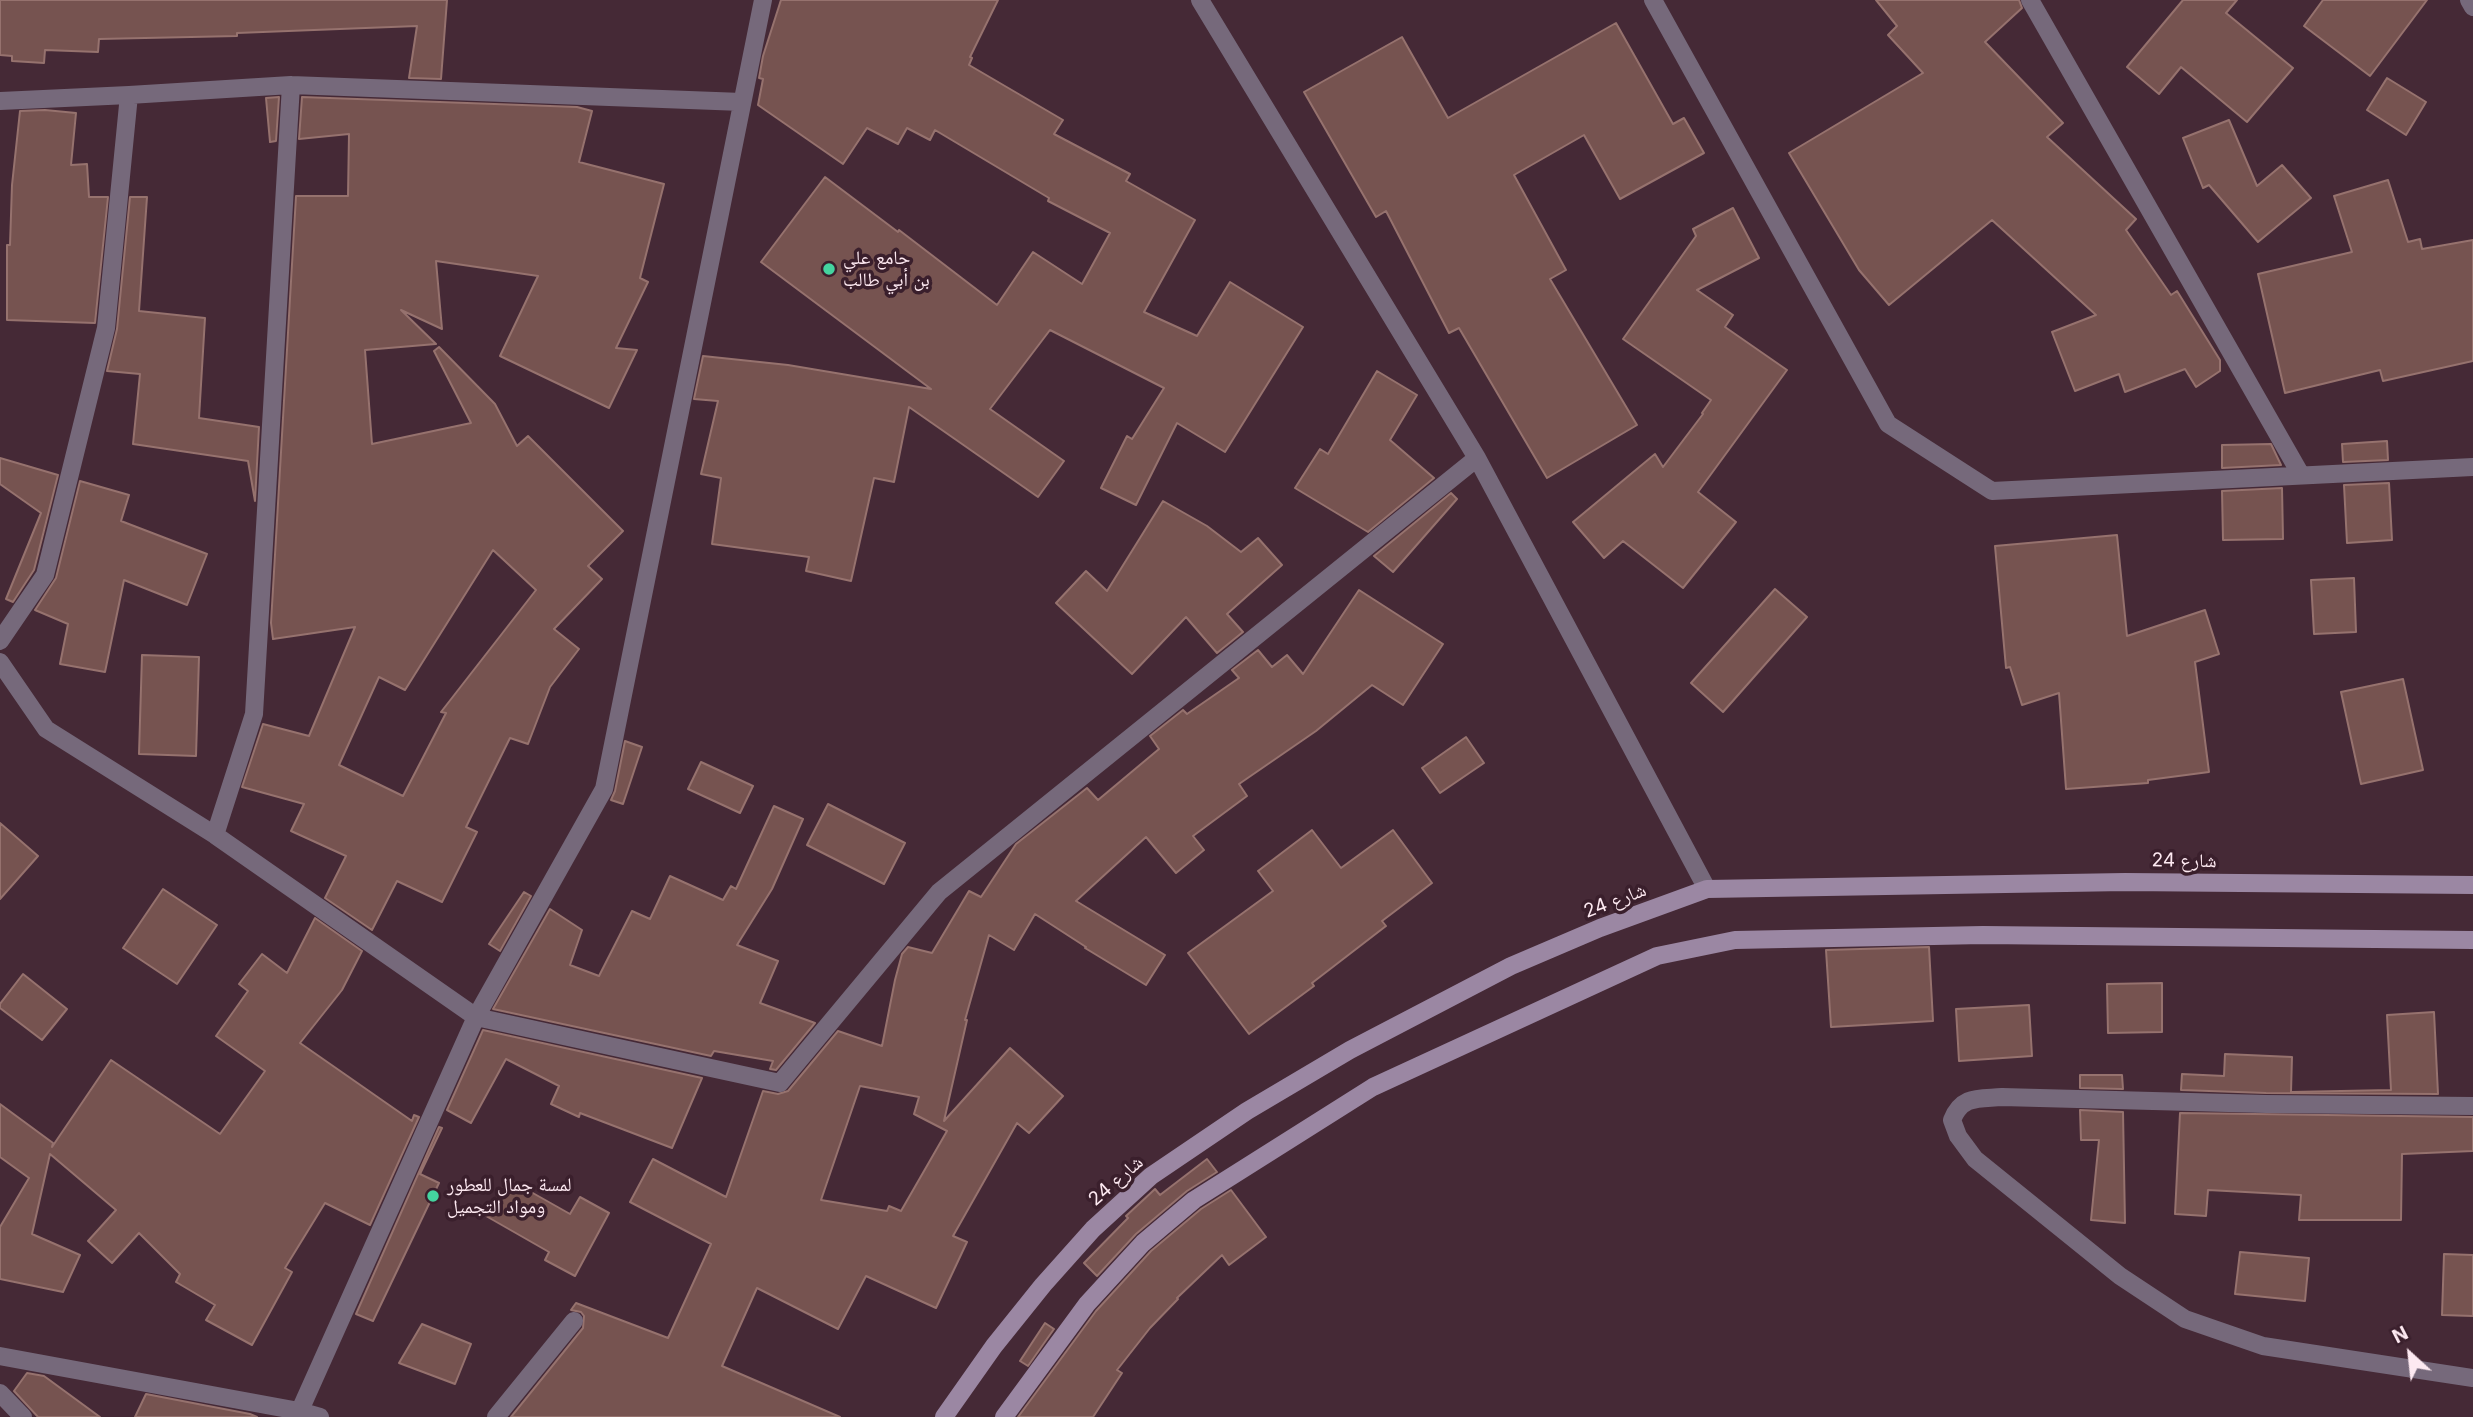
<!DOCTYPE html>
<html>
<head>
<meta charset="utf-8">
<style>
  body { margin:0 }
  #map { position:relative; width:2473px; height:1417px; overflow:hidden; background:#452936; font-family:Inter,sans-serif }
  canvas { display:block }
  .north { position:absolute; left:2375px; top:1319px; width:70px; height:70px; -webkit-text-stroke:5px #3a1f2c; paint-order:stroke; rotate:333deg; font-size:19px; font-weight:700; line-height:28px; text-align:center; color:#fde9f1 }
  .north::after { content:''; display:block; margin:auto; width:24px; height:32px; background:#fde9f1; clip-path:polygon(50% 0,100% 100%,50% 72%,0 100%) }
</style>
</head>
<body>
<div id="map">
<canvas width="2473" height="1417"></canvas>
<div class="north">N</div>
</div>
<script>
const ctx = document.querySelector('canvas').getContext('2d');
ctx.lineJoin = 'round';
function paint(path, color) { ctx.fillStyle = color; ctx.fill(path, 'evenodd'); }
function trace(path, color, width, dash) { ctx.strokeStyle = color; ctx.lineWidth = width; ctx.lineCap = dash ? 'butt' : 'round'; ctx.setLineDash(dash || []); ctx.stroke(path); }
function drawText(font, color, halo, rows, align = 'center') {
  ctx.font = font + ' Inter,"Noto Naskh Arabic",sans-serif'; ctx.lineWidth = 7; ctx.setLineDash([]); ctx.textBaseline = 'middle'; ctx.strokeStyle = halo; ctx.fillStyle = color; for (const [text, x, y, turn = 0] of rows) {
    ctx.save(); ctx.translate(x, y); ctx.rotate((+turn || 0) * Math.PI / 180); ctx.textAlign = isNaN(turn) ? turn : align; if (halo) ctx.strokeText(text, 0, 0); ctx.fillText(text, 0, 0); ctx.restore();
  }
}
const building = new Path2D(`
  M 0,0 L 447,0 L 441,79 L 409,78 L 417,26 L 237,33 L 237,36 L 99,39 L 98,52 L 45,50 L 44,63 L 12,61 L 12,56 L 0,55 Z
  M 781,0 L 998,0 L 970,57 L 972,58 L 969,65 L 1063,120 L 1054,134 L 1130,174 L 1126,181 L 1195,220 L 1144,312 L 1197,336 L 1230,282 L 1303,327 L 1225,452 L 1177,423 L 1136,505 L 1101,488 L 1127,436 L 1132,439 L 1164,388 L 1050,330 L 990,409 L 1064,461 L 1038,497 L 909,407 L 894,482 L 874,478 L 851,581 L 806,571 L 809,557 L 712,544 L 721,478 L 701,474 L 718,401 L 694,399 L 703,356 L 788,365 L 931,389 L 761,262 L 825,177 L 898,232 L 899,230 L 997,305 L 1033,252 L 1082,284 L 1110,233 L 1048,201 L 1049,198 L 935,130 L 930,140 L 907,128 L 898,144 L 867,128 L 843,164 L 758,105 L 763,79 L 759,78 L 763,56 Z
  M 1876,0 L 2019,0 L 2022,8 L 1985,42 L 2063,123 L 2047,137 L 2136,219 L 2126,230 L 2171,295 L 2177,291 L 2220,360 L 2220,371 L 2196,387 L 2185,369 L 2125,392 L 2119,374 L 2075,391 L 2052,332 L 2096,315 L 1992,220 L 1889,305 L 1859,270 L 1789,153 L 1923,73 L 1888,35 L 1897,26 Z
  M 2183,0 L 2237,0 L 2226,13 L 2293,68 L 2247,122 L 2181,67 L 2159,94 L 2127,67 Z
  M 2323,0 L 2427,0 L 2370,76 L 2304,26 Z
  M 1616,23 L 1673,124 L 1684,118 L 1704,153 L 1620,199 L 1584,135 L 1514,175 L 1566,270 L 1550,279 L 1637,425 L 1547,478 L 1459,328 L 1449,333 L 1386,211 L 1376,217 L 1304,92 L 1402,37 L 1448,118 Z
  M 2387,78 L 2426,102 L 2406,135 L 2367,110 Z
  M 279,97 L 276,141 L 270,142 L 266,98 Z
  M 302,97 L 577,107 L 592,111 L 579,162 L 664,184 L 640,278 L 648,282 L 616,348 L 637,350 L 609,408 L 500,356 L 538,276 L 436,261 L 442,329 L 401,310 L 436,344 L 365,350 L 372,444 L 471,423 L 434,351 L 439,347 L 495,404 L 517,446 L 528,436 L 623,531 L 588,566 L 602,579 L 554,629 L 579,649 L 550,687 L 528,744 L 510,738 L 466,827 L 477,832 L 442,902 L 397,881 L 372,930 L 325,898 L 346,856 L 291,831 L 304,804 L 242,787 L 263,724 L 309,736 L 355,627 L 273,639 L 271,623 L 296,196 L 348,196 L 349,134 L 299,139 ZM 493,550 L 536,590 L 441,712 L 446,713 L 403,796 L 339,765 L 379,677 L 405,690 Z
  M 45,110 L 76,113 L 71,165 L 87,164 L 89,197 L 108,197 L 95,323 L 7,320 L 7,245 L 10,245 L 12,185 L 20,111 Z
  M 2229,120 L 2257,186 L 2282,165 L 2311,198 L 2258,242 L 2209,185 L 2203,188 L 2183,138 Z
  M 2388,180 L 2408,242 L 2420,239 L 2422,249 L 2473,240 L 2473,361 L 2383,381 L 2380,370 L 2285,393 L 2258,274 L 2352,252 L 2334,196 Z
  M 130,197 L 147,197 L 139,311 L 205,318 L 199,418 L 259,427 L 255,501 L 248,461 L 133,444 L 140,374 L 107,371 L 117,329 Z
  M 1733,208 L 1759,258 L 1697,290 L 1733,315 L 1725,327 L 1787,370 L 1698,492 L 1736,522 L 1683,588 L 1623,541 L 1604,558 L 1573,522 L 1655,454 L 1663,467 L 1703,414 L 1702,413 L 1711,400 L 1623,339 L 1696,236 L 1693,229 Z
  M 1377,371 L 1417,395 L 1390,440 L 1434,478 L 1368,532 L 1295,488 L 1320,449 L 1328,454 Z
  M 2387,441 L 2388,460 L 2343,462 L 2342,444 Z
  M 2271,444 L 2281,465 L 2222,468 L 2222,445 Z
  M 0,458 L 58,475 L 34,570 L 13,602 L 6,599 L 41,513 L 0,484 Z
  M 80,481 L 129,495 L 121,521 L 207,554 L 187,605 L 124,580 L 105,672 L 60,664 L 68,624 L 35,610 L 56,578 Z
  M 2389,483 L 2392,540 L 2347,543 L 2344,485 Z
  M 2282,488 L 2283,539 L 2223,540 L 2222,491 Z
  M 1451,493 L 1457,499 L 1393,572 L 1374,556 Z
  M 1163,501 L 1207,526 L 1241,552 L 1258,538 L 1282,565 L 1227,614 L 1243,632 L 1217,653 L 1186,617 L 1132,674 L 1056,603 L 1086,571 L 1107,591 Z
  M 2117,535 L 2127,636 L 2205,610 L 2219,654 L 2195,662 L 2209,772 L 2148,780 L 2148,783 L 2066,789 L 2059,693 L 2022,705 L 2010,667 L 2006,668 L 1995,546 Z
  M 2354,578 L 2356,632 L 2314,634 L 2311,580 Z
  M 1775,589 L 1807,617 L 1723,712 L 1691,683 Z
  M 1359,590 L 1443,644 L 1403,705 L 1372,685 L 1316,731 L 1239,784 L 1247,796 L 1193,836 L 1204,850 L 1176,873 L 1146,837 L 1076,901 L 1165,955 L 1146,985 L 1085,948 L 1086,947 L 1035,914 L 1014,950 L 989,935 L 965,1020 L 967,1020 L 944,1121 L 1010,1048 L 1063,1096 L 1029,1133 L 1017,1123 L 953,1236 L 967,1242 L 936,1308 L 866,1276 L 838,1329 L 757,1288 L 722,1366 L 840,1417 L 511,1417 L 583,1328 L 584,1316 L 581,1312 L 571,1310 L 576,1303 L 668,1338 L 711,1244 L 630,1202 L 653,1159 L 726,1197 L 763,1091 L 778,1094 L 788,1091 L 838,1031 L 882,1046 L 895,980 L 902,954 L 908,947 L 932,953 L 969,891 L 981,897 L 1016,844 L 1087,788 L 1098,800 L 1159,749 L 1150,736 L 1183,710 L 1187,714 L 1239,678 L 1232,670 L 1258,650 L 1272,667 L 1287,655 L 1303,674 ZM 860,1086 L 919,1097 L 914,1114 L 947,1131 L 901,1211 L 889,1206 L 887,1211 L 821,1200 Z
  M 142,655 L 199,657 L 196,756 L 139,754 Z
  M 2403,679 L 2423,770 L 2361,784 L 2341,692 Z
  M 1466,737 L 1484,763 L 1440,793 L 1422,768 Z
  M 625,741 L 642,747 L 623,804 L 611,800 L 615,791 Z
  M 701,762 L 753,786 L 740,813 L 688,789 Z
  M 828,804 L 905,843 L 884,884 L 807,845 Z
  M 774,806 L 803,819 L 772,889 L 737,945 L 778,961 L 760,1003 L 815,1023 L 776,1070 L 770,1069 L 773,1061 L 714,1051 L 711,1056 L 493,1009 L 550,909 L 582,930 L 570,965 L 599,976 L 632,911 L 650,919 L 670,876 L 723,900 L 731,886 L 736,889 Z
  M 0,823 L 38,856 L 0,899 Z
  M 1312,830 L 1341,868 L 1393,830 L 1432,883 L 1382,921 L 1386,926 L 1312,983 L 1314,986 L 1249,1034 L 1188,953 L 1273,891 L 1258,871 Z
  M 163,889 L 217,925 L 177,984 L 123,948 Z
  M 524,892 L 531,896 L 500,951 L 489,944 Z
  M 315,918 L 362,951 L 342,990 L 300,1043 L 412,1121 L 414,1115 L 419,1117 L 370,1225 L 325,1203 L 285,1268 L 292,1272 L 252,1345 L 206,1320 L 215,1305 L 176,1282 L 180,1274 L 139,1233 L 112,1263 L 88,1241 L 116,1210 L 50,1154 L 32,1234 L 80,1255 L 63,1292 L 0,1279 L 0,1227 L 29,1178 L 0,1157 L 0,1104 L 53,1143 L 52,1147 L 111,1060 L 220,1134 L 265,1071 L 216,1036 L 248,991 L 239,984 L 262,954 L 287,973 Z
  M 1929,947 L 1933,1021 L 1831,1027 L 1826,950 Z
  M 23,974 L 67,1009 L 42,1040 L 0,1008 L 0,1004 Z
  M 2162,983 L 2162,1032 L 2108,1033 L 2107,984 Z
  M 2029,1005 L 2032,1056 L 1959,1061 L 1956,1009 Z
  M 2434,1012 L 2438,1094 L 2266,1093 L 2181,1090 L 2182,1074 L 2224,1076 L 2225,1054 L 2292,1057 L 2291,1092 L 2391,1090 L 2387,1015 Z
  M 483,1030 L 702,1078 L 672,1148 L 580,1113 L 579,1117 L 551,1104 L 559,1086 L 506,1059 L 471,1123 L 447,1110 Z
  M 2080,1075 L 2122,1075 L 2123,1089 L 2080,1088 Z
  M 2080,1110 L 2123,1112 L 2125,1223 L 2091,1220 L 2099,1140 L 2081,1140 Z
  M 2180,1113 L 2473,1117 L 2473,1151 L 2402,1154 L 2401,1220 L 2299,1220 L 2301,1195 L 2208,1190 L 2206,1216 L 2175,1214 Z
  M 439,1127 L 442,1128 L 420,1174 L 439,1183 L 373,1321 L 356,1314 Z
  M 1207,1159 L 1217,1172 L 1187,1191 L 1136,1234 L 1097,1276 L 1084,1263 L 1128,1218 L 1126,1216 L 1155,1189 L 1160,1195 Z
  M 508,1179 L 570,1214 L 580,1197 L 609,1213 L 575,1276 L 545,1260 L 549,1252 L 486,1216 Z
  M 1231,1190 L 1266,1237 L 1229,1265 L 1222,1255 L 1177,1298 L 1178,1299 L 1150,1328 L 1117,1370 L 1122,1373 L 1093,1417 L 1018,1417 L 1096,1311 L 1151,1251 L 1201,1209 Z
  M 2240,1252 L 2309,1258 L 2305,1301 L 2235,1294 Z
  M 2444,1254 L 2473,1255 L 2473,1316 L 2442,1315 Z
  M 1045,1323 L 1054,1329 L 1028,1366 L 1020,1361 Z
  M 422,1324 L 471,1344 L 455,1384 L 399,1363 Z
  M 27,1373 L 44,1376 L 100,1417 L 38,1417 L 14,1391 Z
  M 146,1394 L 250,1414 L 257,1417 L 135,1417 Z`);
paint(building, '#765350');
trace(building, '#96726e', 2);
trace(new Path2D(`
  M 1200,0 L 1477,458 L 1707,889
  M 1653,0 L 1888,424 L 1992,491 L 2473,467
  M 2030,0 L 2301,475
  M 2469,0 L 2473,7
  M 0,101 L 129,95 L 291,85 L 742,102
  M 0,641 L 45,575 L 106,328 L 129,95
  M 0,662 L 46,729 L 215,835 L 476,1017 L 780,1083 L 939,892 L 1477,458
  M 215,835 L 254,714 L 291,85
  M 2473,1106 L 2266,1104 L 2002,1097 C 1979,1099 1962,1095 1952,1120 L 1958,1136 L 1975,1159 L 2120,1276 L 2185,1319 L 2263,1346 L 2473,1378
  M 0,1356 L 299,1411 L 320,1417
  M 0,1393 L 23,1417
  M 297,1417 L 476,1017 L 604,789 L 763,0
  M 496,1417 L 574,1321`), '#76697b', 18);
trace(new Path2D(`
  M 944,1417 L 994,1346 L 1043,1285 L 1093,1229 L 1151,1176 L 1247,1111 L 1350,1050 L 1511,966 L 1600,928 L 1707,889 L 2125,882 L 2473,885
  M 1004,1417 L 1087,1304 L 1143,1243 L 1194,1200 L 1373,1087 L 1657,956 L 1735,940 L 1983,935 L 2473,940`), '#9b87a3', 18);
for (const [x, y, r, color] of [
  [829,269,7,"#44d49f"],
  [433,1196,7,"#44d49f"]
]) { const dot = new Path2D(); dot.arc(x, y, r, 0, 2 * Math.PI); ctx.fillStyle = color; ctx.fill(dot); trace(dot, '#3a1f2c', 2.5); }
drawText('19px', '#fde9f1', '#3a1f2c', [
  ["جامع علي",843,258],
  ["بن أبي طالب",843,280],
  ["لمسة جمال للعطور",447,1185],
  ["ومواد التجميل",447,1207]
], 'left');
drawText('19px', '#fde9f1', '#3a1f2c', [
  ["شارع 24",2184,861,1],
  ["شارع 24",1615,901,-21],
  ["شارع 24",1116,1181,-41]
]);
</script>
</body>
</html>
